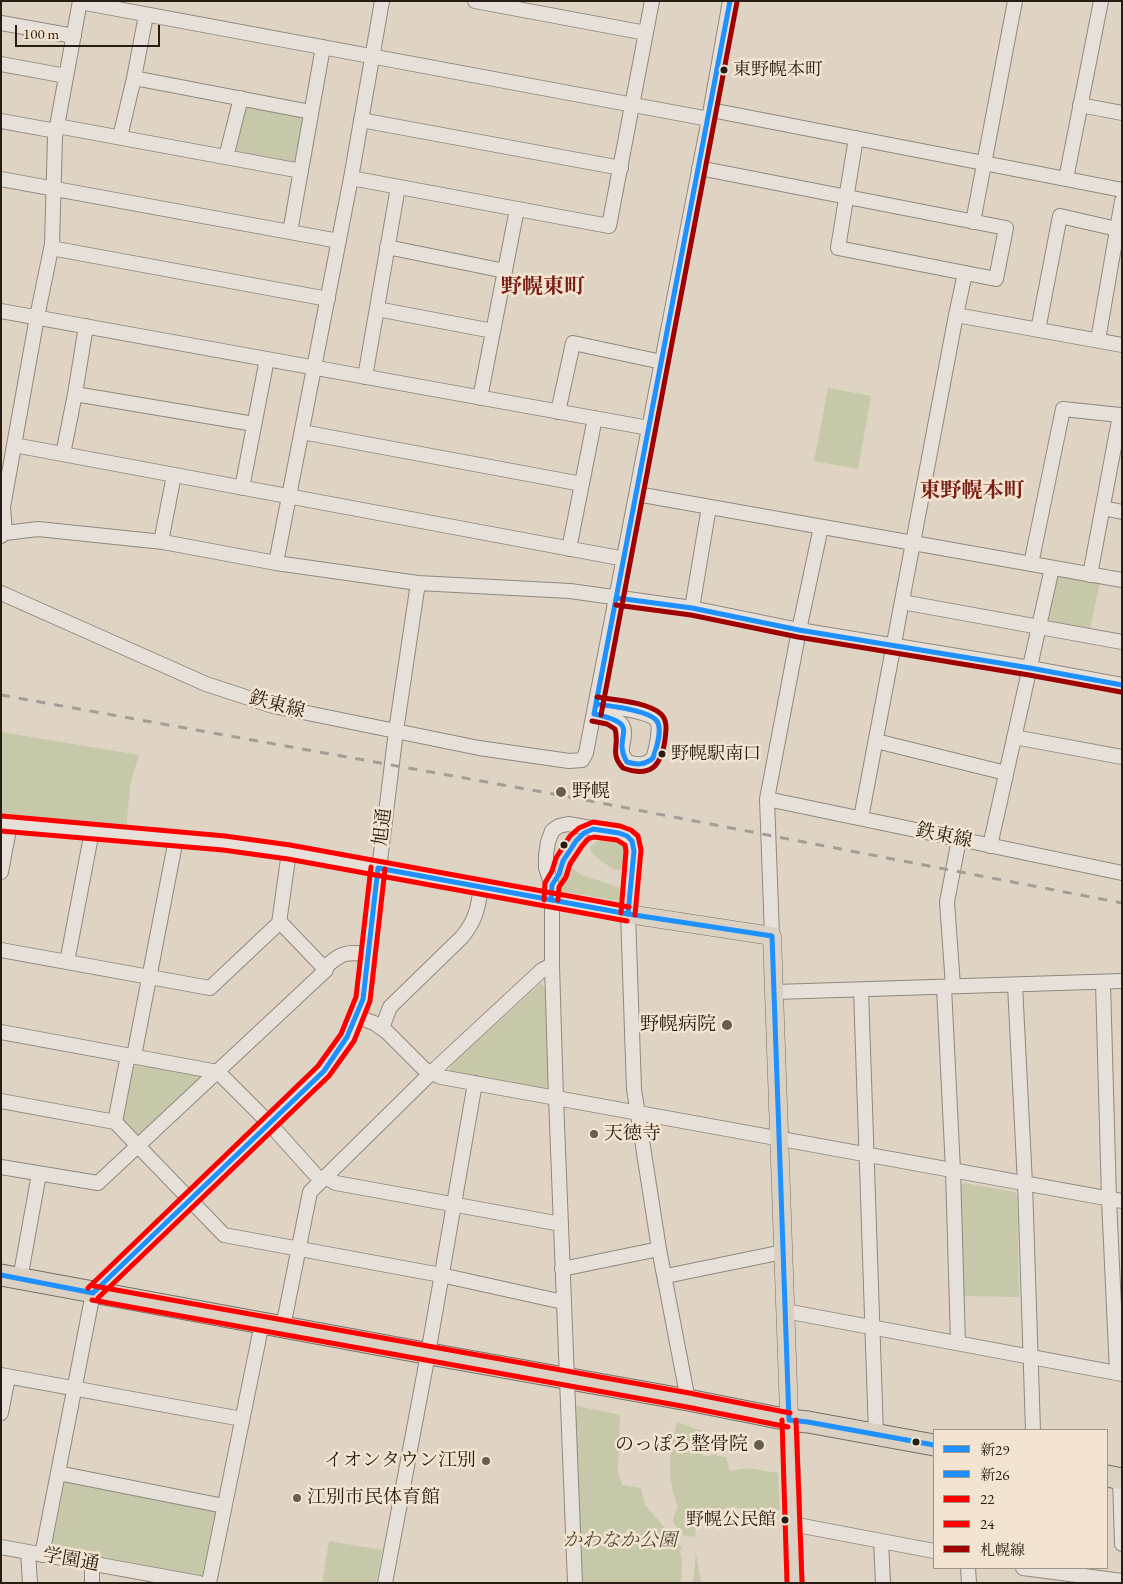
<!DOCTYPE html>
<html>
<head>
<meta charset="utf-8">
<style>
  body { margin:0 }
  #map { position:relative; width:1123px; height:1584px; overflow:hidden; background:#dfd4c4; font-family:"EB Garamond","Noto Serif JP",serif }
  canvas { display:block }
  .frame { position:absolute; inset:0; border:2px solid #271d13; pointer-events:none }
  .legend { position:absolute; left:933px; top:1429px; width:175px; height:140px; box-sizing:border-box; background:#f2e4d1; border:1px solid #a19485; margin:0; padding:6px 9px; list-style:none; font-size:15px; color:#271d13 }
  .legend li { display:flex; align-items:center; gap:10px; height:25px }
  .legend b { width:25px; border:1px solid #a19485 }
  .scale { position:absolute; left:15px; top:25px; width:145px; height:22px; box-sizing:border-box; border:2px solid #271d13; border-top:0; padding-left:6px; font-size:15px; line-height:18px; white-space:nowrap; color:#271d13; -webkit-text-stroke:4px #f2e4d1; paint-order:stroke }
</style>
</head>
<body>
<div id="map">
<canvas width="1123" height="1584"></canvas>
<div class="frame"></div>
<ul class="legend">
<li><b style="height:6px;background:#1e90ff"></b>新29</li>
<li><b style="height:6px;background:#1e90ff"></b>新26</li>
<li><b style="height:6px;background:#f00"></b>22</li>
<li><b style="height:6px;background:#f00"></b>24</li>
<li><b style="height:6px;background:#a00000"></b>札幌線</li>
</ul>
<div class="scale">100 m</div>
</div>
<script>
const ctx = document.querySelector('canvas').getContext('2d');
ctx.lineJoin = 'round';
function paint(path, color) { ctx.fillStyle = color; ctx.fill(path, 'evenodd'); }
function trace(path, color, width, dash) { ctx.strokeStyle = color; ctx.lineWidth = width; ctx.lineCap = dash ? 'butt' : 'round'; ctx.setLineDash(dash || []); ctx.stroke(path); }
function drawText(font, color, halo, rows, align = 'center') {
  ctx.font = font + ' "EB Garamond","Noto Serif JP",serif'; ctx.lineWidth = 5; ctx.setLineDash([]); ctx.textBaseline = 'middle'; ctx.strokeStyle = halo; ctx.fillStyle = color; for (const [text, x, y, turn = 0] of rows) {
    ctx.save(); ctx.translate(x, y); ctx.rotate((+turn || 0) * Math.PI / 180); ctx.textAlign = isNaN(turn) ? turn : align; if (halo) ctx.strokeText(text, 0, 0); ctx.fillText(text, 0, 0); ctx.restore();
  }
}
paint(new Path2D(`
  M 244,103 L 304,116 L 294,163 L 234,151 Z
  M 828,388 L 871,396 L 858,469 L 814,461 Z
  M 1057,575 L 1100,583 L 1090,628 L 1044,620 Z
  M 1,732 L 139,755 L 131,781 L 126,828 L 1,817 Z
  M 602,840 C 622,843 638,846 625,869 L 614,870 L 592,854 L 590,847 L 596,842 Z
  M 567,869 L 573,869 L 582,875 L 621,888 L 623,891 L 623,897 L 618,901 L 561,891 L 556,885 L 562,873 Z
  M 541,983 L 547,990 L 551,1084 L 543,1090 L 449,1071 L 452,1064 Z
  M 140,1064 L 199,1074 L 200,1082 L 141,1137 L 123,1120 L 133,1067 Z
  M 964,1183 L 1015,1192 L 1017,1198 L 1019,1297 L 962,1296 L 958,1187 Z
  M 573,1405 L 620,1415 L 618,1472 L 622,1485 L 641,1488 L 645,1505 L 683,1549 L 680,1550 L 682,1561 L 681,1583 L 579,1583 Z
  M 677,1422 L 702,1431 L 703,1457 L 717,1454 L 717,1456 L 726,1457 L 730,1471 L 747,1468 L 778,1473 L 780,1510 L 763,1512 L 733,1507 L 698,1515 L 695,1537 L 683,1535 C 673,1523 670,1522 678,1507 C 666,1477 669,1452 677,1422 Z
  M 64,1478 L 218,1508 L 204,1580 L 50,1550 Z
  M 329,1541 L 382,1550 L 376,1583 L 322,1583 Z
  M 696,1552 L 701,1583 L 693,1583 Z`), '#c6c8a9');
const minor = new Path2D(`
  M 475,1 L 646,33
  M 80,2 L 709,119
  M 1,23 L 74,36
  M 1,64 L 66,76
  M 134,78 L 311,112
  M 1080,105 L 1122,113
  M 711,110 L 1122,190
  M 361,120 L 621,168
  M 1,121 L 56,131
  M 57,126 L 301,171
  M 120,137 L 134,78 L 146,15
  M 226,157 L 241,98
  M 699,168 L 1006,228 L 996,279 L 838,248 L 856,138
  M 351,178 L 609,226 L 652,1
  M 1,179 L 339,241
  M 1066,179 L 1101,1
  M 973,222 L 1015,1
  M 290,232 L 323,47
  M 387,247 L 505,271
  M 51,248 L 328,299
  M 377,309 L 493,331
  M 1,311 L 649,428
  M 956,315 L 1122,345
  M 1038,330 L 1060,216 L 1117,229
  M 1098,340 L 1122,201
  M 365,377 L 398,187
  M 75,394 L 254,424
  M 480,398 L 517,209
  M 558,412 L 573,343 L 662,362
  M 302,432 L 582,484
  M 14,445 L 625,559
  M 63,454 L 75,394 L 86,326
  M 242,488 L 267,359
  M 637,494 L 1122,580
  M 1103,508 L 1122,512
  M 5,533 L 3,507 L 37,317 L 52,244 L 55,137 L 80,1
  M 1,536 L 5,533 L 38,529 L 163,542 L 276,563 L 418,583 L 570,591 L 692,608 L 799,630 L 1030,668 L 1122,685
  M 161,542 L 174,475
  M 569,549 L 595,418
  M 276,563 L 351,178 L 382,1
  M 1031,564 L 1063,409 L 1120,415 L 1090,575
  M 1,593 L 206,684 L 273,706 L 479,748 L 569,761 L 582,760 L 586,753 L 709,119 L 730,1
  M 902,602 L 1122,642
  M 692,608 L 709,507
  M 594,714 C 606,717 625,717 624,734 C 624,741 621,747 622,754 L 627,762 C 637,765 646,766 653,758 C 656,751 660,730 658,723 C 654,711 609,707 596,704
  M 1014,737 L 1122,757
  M 876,741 L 1006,773
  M 767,799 L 1122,873
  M 861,818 L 956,315 L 965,273
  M 1,823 L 224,843 L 289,852 L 628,914
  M 990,846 L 1052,568
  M 1,872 L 10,824
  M 772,936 L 767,799 L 799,630 L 821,527
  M 1,950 L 210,988 L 279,923 L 289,852
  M 67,962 L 92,831
  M 324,968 C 343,952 344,952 369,954
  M 1103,983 L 1109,1199 L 1117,1373
  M 1015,985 L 1025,1184 L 1033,1430
  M 953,986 L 947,902 L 959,839
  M 944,987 L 953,1170 L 958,1343
  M 861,990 L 876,1434
  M 775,992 L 1122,981
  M 358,1017 L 374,1023 L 387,1032 L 425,1070 L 441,1077 L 1122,1201
  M 382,1028 L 390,1007 L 462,937 C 476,920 478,908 481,887
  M 1,1032 L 218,1072 L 269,1123 L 321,1181
  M 134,1056 L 176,839
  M 1,1101 L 115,1122 L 224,1235 L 441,1275 L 563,1302
  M 115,1122 L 128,1055
  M 1,1167 L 98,1183 L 326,970 L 280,922
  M 325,1177 L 336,1183 L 561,1224
  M 562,1269 L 659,1249
  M 666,1276 L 783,1252
  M 20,1279 L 39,1174
  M 785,1311 L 1122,1374
  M 283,1327 L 310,1192 L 431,1073 L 542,970 L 552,965
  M 1,1375 L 242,1419
  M 1,1413 L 8,1377
  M 58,1473 L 224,1506
  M 1120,1479 L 1122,1544
  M 792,1524 L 934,1551
  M 881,1541 L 883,1583
  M 1,1547 L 199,1583
  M 28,1552 L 30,1583
  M 42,1555 L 93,1293 L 110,1275 L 324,1071 L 339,1053 L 349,1036 L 358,1017 L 363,999 L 396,731 L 418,583
  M 92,1563 L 92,1583
  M 968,1568 L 969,1583
  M 1023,1568 L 1122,1581
  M 209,1583 L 262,1323
  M 385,1583 L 428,1354 L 475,1083
  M 575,1583 L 556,1098 L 552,965 L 552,885 L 546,868 L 546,855 L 548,842 L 552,831 L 559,826 L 568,824 L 619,833 L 627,836 L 632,841 L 634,851 L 628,914 L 634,1089 L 659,1249 L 688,1400`);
const major = new Path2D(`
  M 628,914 L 772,936 L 795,1583`);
const highway = new Path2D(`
  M 1,1275 L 441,1356 L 688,1400 L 789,1420 L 808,1422 L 934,1445
  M 1107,1476 L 1122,1479`);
trace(minor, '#90887e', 16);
trace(major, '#766f66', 19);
trace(highway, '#766f66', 23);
trace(minor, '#e6e0d8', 14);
trace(major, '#dad1c3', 18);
trace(highway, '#dad1c3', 21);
trace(new Path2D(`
  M 1,695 L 559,795 L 1122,903`), '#a39d96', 3, [9, 9]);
trace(new Path2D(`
  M 617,598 L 692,608 L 799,630 L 1030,668 L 1122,685
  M 594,714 L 730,1
  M 594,714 C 646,725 610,735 627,762 C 637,765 645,765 653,758 C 656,749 662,733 658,723 C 653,710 609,706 596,704`), '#1e90ff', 5);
trace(new Path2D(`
  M 378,868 L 628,914 L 772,936 L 789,1420
  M 551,900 L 552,885 L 559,874 L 563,861 L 576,841 L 584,833 L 593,829 L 619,833 L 627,836 L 632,841 L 634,851 L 628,914
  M 1,1275 L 93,1293
  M 93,1293 L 324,1071 L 347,1037 L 363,999 L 378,868
  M 789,1420 L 808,1422 L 934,1445`), '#1e90ff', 5);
trace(new Path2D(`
  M 1,831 L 223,850 L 288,859 L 627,921
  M 558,900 L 559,887 L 566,877 L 570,864 L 582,846 L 588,839 L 594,837 L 617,840 L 625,845 L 626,851 L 621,913
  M 98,1298 L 329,1076 L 354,1041 L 370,1001 L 385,869
  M 92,1300 L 687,1407 L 788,1427
  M 782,1420 L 787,1583`), '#f00', 5);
trace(new Path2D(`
  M 2,816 L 225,836 L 290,845 L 629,907
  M 544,900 L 545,883 L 552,871 L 556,858 L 570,836 L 579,828 L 593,822 L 620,826 L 631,830 L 638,836 L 641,850 L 635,915
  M 94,1286 L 689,1393 L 790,1413
  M 88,1288 L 318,1066 L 341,1034 L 356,997 L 371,867
  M 796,1420 L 802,1583`), '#f00', 5);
trace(new Path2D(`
  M 616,605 L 691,615 L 798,637 L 1029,675 L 1121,692
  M 601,715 L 737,2
  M 592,721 L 607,724 L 615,729 C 620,745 609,753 623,768 C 651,778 661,766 665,740 C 666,731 668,721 661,714 C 648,702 615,700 597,697`), '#a00000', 5);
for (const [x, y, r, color] of [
  [724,70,4.5,"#271d13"],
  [662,754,4.5,"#271d13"],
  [561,792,6,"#675d51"],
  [564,845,4.5,"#271d13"],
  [727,1025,6,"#675d51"],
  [594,1134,5,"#675d51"],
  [916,1442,4.5,"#271d13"],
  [759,1445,6,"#675d51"],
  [486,1461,5,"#675d51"],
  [297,1498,5,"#675d51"],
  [785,1520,4.5,"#271d13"]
]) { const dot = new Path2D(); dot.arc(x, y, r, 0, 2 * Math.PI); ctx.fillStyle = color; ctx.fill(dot); trace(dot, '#f2e4d1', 2); }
drawText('18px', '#271d13', '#f2e4d1', [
  ["東野幌本町",733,70],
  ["野幌駅南口",671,754],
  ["野幌公民館",776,1520,"right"]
], 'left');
drawText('19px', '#271d13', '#f2e4d1', [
  ["鉄東線",277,705,15],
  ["旭通",383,827,-83],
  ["鉄東線",944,836,12],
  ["学園通",71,1560,10]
]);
drawText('19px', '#271d13', '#f2e4d1', [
  ["野幌",572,792],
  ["野幌病院",716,1025,"right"],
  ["天徳寺",604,1134],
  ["のっぽろ整骨院",748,1445,"right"],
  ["イオンタウン江別",476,1461,"right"],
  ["江別市民体育館",307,1498]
], 'left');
drawText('italic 19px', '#514e39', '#f2e4d1', [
  ["かわなか公園",620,1541]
]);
drawText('bold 21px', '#7a1f14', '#f2e4d1', [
  ["野幌東町",543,287],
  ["東野幌本町",972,491]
]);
</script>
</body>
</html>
